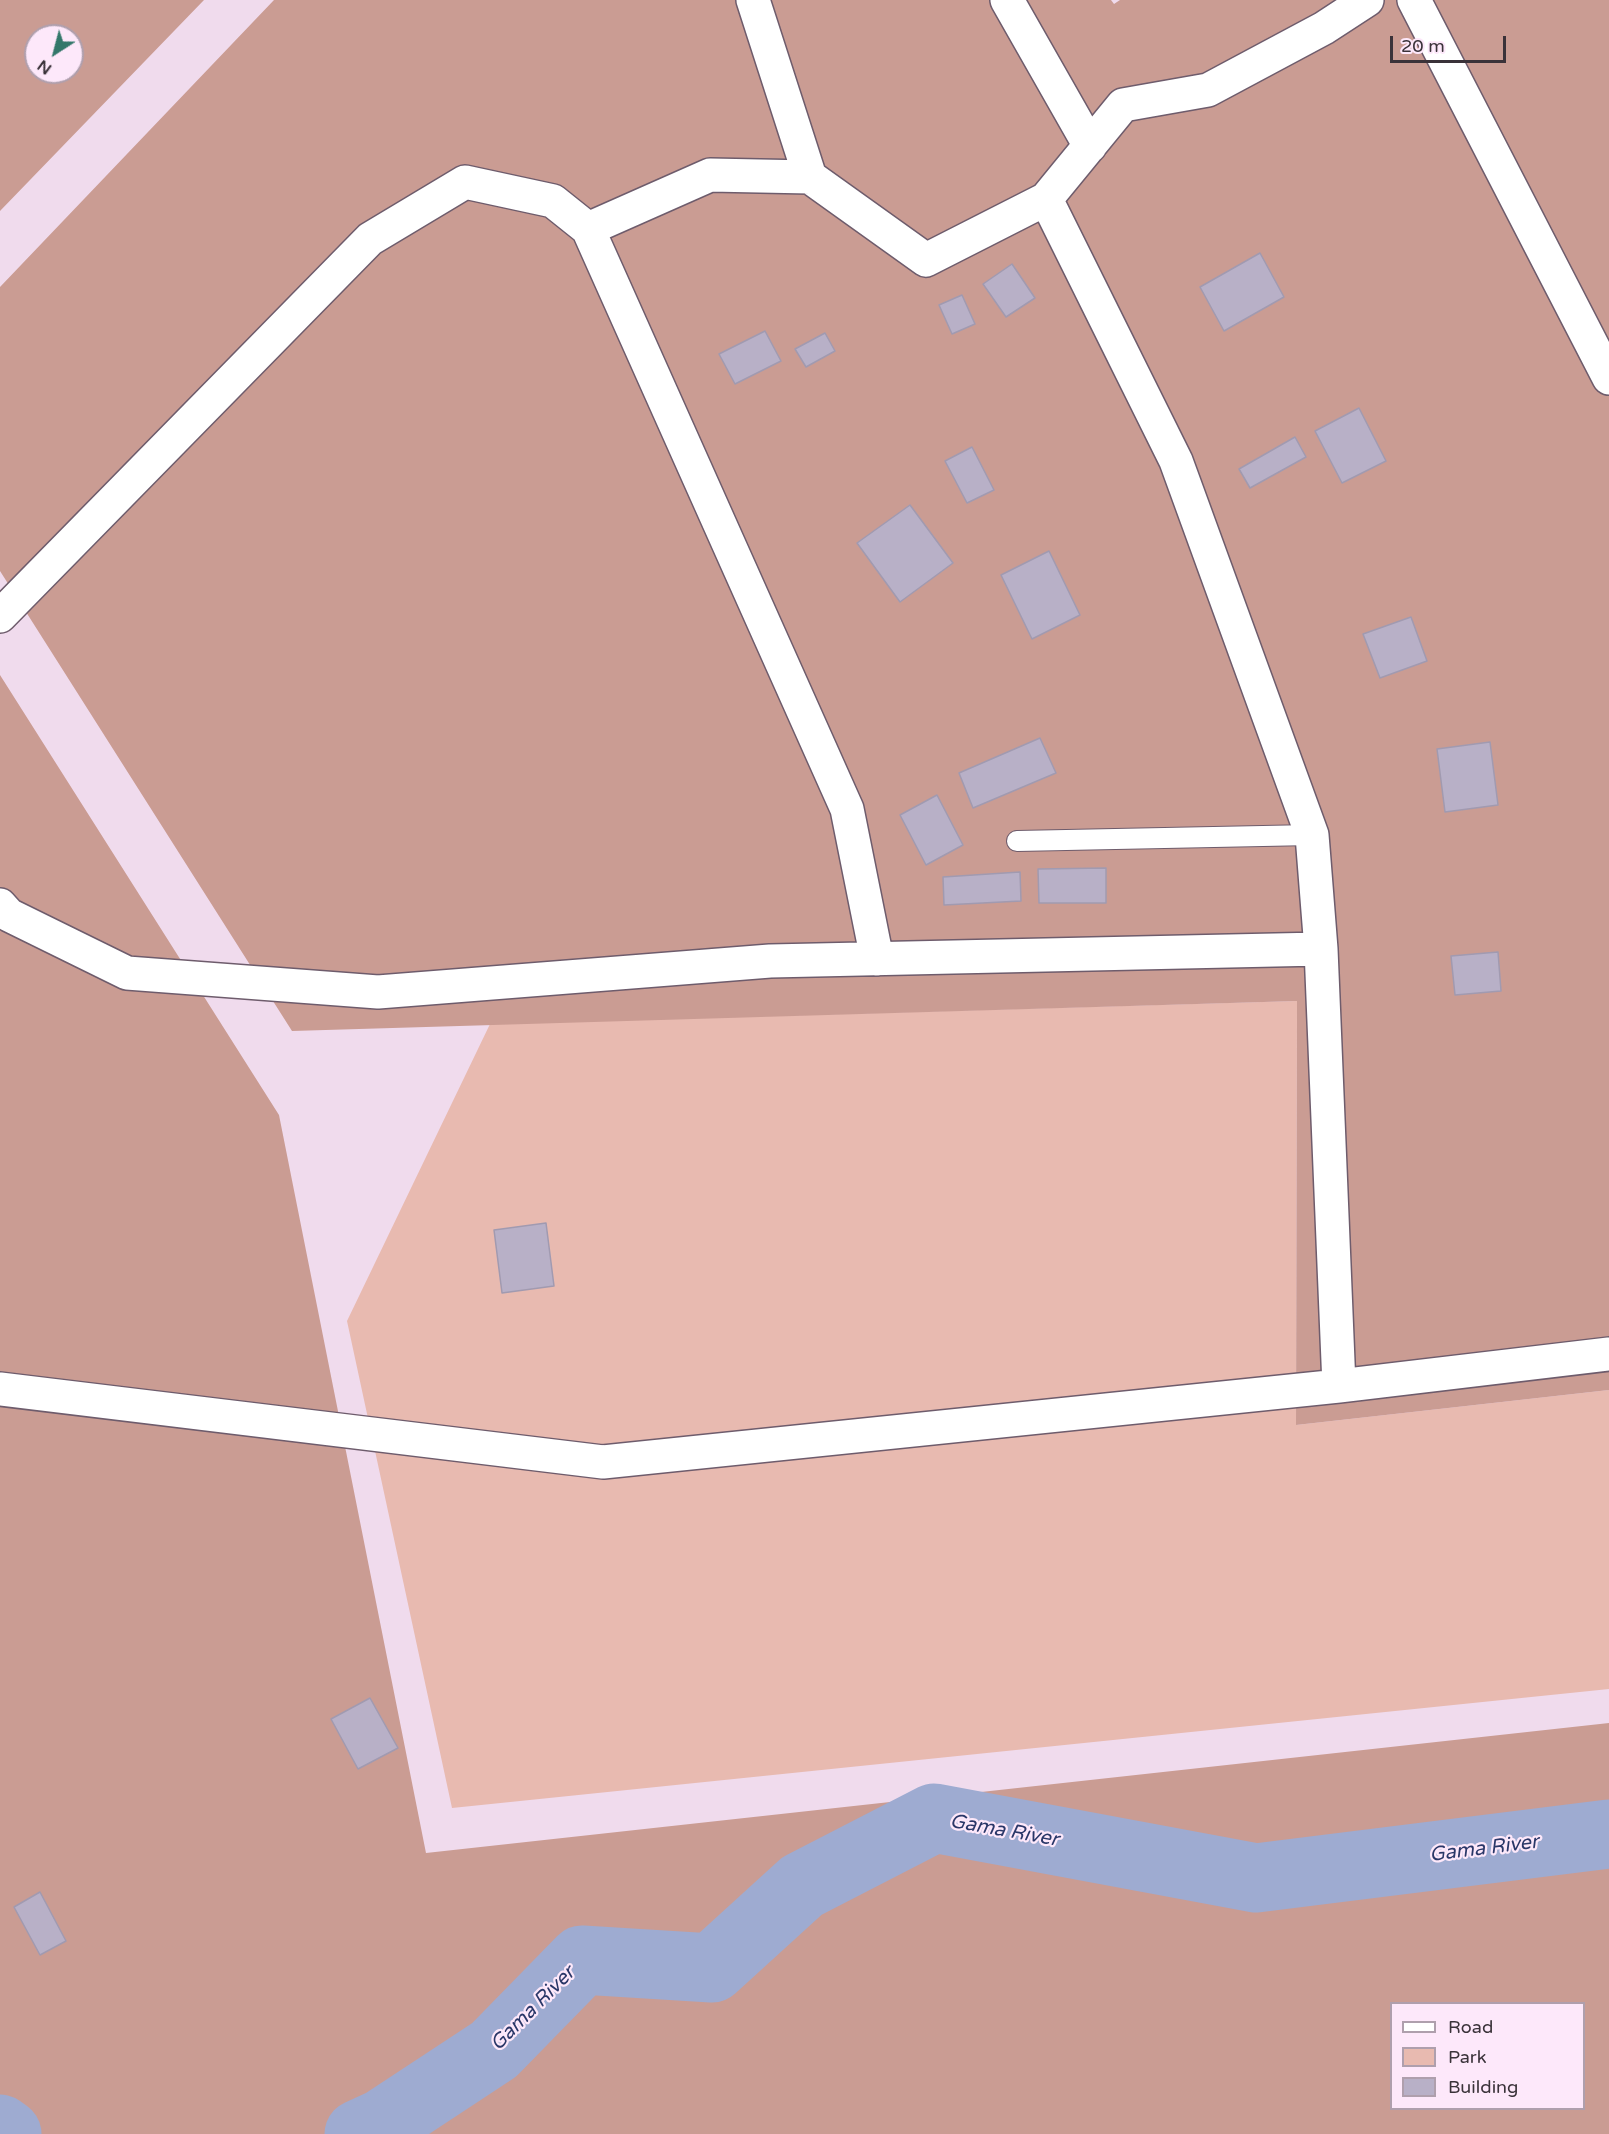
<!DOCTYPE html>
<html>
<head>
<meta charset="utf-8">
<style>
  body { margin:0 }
  #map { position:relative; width:1609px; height:2134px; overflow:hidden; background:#f0dbed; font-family:"Varela Round",sans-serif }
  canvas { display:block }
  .legend { position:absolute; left:1390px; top:2002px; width:195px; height:108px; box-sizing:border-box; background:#fde8fa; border:2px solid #af9fad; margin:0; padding:8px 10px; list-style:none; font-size:18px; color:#3a3239 }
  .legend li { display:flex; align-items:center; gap:12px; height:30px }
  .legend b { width:30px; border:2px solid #af9fad }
  .north { position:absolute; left:24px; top:24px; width:60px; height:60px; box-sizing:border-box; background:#fde8fa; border:2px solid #af9fad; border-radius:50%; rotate:216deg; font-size:16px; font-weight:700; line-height:24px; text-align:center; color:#3a3239 }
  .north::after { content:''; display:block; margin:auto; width:21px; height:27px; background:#33776a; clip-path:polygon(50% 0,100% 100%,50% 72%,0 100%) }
  .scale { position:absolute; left:1390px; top:36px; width:116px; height:27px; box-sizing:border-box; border:3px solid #3a3239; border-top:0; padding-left:8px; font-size:18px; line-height:21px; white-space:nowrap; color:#3a3239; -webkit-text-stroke:4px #fde8fa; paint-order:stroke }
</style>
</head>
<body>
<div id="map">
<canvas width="1609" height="2134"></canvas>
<ul class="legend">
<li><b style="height:8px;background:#fff"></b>Road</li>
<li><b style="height:16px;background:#e8bab0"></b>Park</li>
<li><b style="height:16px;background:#b8b0c7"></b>Building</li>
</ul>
<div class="north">N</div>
<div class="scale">20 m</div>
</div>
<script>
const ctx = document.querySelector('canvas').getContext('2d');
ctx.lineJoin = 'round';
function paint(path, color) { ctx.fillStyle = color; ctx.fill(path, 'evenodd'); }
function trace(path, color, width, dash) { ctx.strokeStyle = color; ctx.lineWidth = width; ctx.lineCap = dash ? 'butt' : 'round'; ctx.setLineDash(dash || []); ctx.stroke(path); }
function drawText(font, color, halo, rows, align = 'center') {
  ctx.font = font + ' "Varela Round",sans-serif'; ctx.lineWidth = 4.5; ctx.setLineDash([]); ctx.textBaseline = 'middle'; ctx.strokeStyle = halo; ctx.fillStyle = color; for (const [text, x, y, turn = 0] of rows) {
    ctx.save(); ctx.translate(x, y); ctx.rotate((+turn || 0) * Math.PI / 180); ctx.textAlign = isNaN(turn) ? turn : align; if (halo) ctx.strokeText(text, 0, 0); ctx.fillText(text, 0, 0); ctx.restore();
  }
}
paint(new Path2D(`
  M 1297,1001 L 1296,1425 L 1609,1390 L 1609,1689 L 452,1808 L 347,1321 L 490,1024 Z`), '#e8bab0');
paint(new Path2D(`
  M 0,0 L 204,0 L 0,211 ZM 36,36 L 72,36 L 72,72 L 36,72 Z
  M 274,0 L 1111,0 L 1114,4 L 1120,0 L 1609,0 L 1609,1390 L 1296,1425 L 1297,1001 L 292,1031 L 0,571 L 0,287 Z
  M 0,675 L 279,1115 L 426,1853 L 1609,1723 L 1609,2134 L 0,2134 ZM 1392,2004 L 1584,2004 L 1584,2108 L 1392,2108 Z`), '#ca9c93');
trace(new Path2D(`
  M 0,2129 L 7,2134
  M 359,2134 L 383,2123 L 494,2050 L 582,1960 L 712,1968 L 802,1886 L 934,1818 L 1256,1878 L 1609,1834`), '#9eabd1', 69);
const building = new Path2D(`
  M 1260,253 L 1284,297 L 1224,331 L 1200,287 Z
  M 1012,264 L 1035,298 L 1006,317 L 983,284 Z
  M 962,295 L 975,324 L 952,334 L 939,305 Z
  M 765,331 L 781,361 L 735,384 L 719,354 Z
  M 825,333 L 835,351 L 806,367 L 795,349 Z
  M 1359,408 L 1386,461 L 1342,483 L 1315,431 Z
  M 1295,437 L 1306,457 L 1250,488 L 1239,469 Z
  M 972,447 L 994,490 L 967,503 L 945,461 Z
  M 910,505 L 953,563 L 900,602 L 857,543 Z
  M 1049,551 L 1080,615 L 1032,639 L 1001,575 Z
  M 1411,617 L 1427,661 L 1380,678 L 1363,634 Z
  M 1040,738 L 1056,773 L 973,808 L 959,773 Z
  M 1490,742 L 1498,805 L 1445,812 L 1437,749 Z
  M 937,795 L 963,845 L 926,865 L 900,815 Z
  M 1106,868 L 1106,903 L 1039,903 L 1038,869 Z
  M 1020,872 L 1021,901 L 944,905 L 943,877 Z
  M 1498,952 L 1501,991 L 1455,995 L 1451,956 Z
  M 546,1223 L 554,1286 L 502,1293 L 494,1230 Z
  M 370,1698 L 398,1748 L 358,1769 L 331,1719 Z
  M 40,1892 L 66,1941 L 40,1955 L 14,1907 Z`);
paint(building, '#b8b0c7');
trace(building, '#a19ab0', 1.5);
const lane = new Path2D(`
  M 1017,841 L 1312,835`);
const street = new Path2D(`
  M 753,0 L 810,177
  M 1007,0 L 1090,146
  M 1414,0 L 1609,378
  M 1046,199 L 1176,461 L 1312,835 L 1321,949 L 1339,1386
  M 588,229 L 710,175 L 810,177 L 926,260 L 1046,199 L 1123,105 L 1208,90 L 1324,28 L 1367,0
  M 0,616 L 370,239 L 465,182 L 553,201 L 588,229 L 847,809 L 877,959
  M 0,905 L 9,915 L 127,973 L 378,992 L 770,961 L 1321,949
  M 0,1389 L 603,1462 L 1339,1386 L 1609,1354`);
trace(lane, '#6e5c6c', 22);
trace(street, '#6e5c6c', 36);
trace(lane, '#fff', 20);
trace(street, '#fff', 33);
drawText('italic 20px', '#2a3768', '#fde8fa', [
  ["Gama River",1004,1831,10],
  ["Gama River",1484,1849,-7],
  ["Gama River",533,2009,-45]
]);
</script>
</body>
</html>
